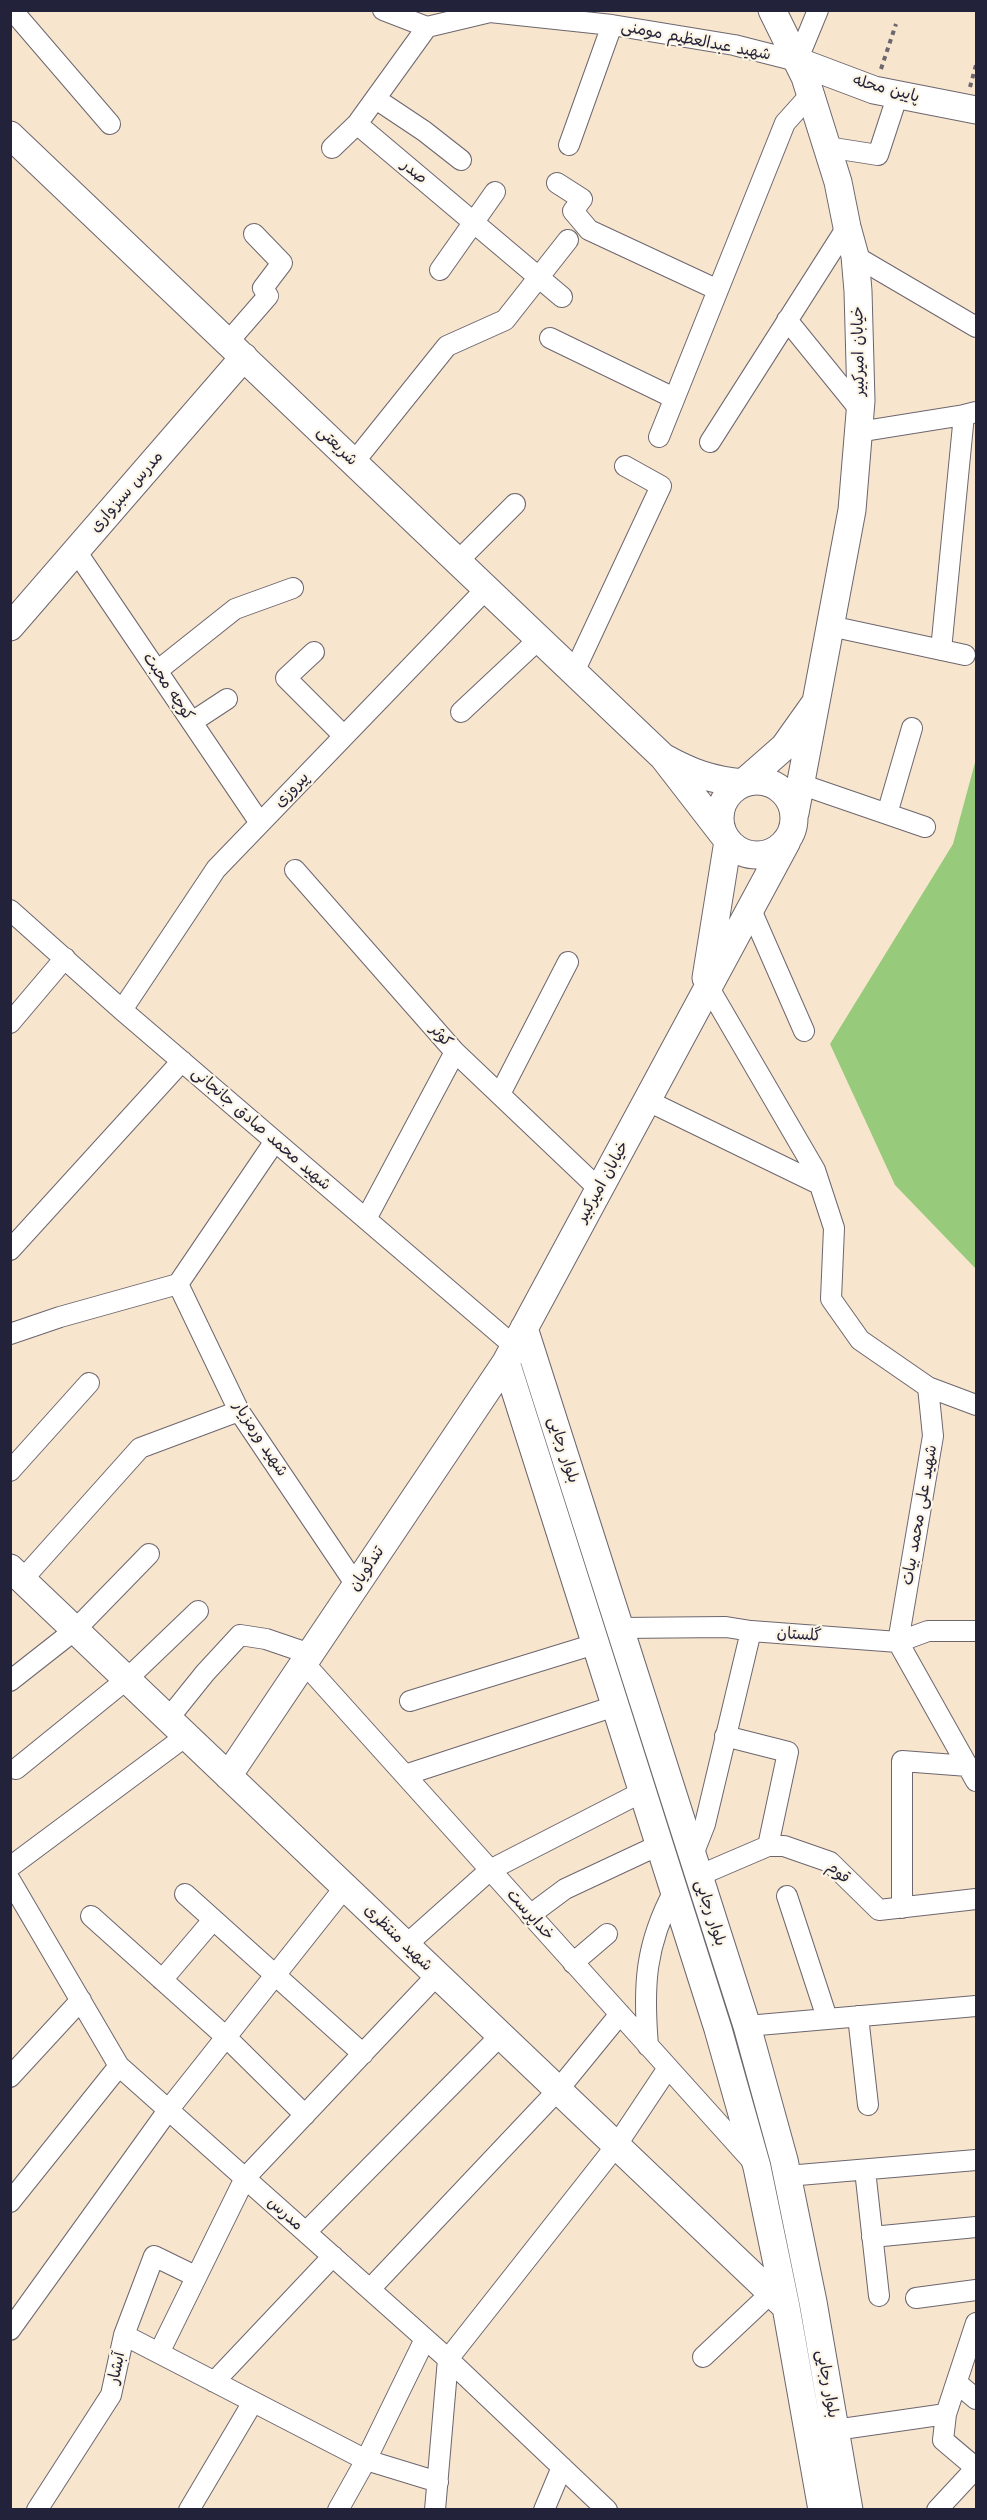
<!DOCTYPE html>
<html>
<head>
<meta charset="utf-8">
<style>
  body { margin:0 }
  #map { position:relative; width:987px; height:2520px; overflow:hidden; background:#f7e5cd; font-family:"Shantell Sans",sans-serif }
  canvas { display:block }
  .frame { position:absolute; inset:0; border:12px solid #22223b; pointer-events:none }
</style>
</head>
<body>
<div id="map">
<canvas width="987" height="2520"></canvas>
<div class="frame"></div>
</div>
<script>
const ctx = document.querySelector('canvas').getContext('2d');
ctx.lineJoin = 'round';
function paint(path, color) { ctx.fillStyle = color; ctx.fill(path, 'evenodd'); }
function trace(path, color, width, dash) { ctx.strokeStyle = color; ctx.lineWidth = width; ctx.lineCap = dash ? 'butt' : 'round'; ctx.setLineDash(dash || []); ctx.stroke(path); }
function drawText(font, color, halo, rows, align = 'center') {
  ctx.font = font + ' "Shantell Sans","Playpen Sans Arabic",sans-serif'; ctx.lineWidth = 4.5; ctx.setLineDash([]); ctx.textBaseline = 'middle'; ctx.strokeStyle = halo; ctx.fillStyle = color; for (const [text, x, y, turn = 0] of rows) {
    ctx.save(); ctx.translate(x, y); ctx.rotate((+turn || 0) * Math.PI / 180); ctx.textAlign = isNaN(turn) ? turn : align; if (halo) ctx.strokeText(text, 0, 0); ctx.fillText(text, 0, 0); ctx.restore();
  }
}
paint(new Path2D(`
  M 976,759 L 976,1269 L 895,1185 L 830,1044 L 953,844 Z`), '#97ca7a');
const street = new Path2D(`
  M 12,10 L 110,124
  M 383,10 L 427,27 L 490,12 L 612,25 L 734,45 L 797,61 L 818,10
  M 427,27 L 357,124 L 562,297
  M 376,99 L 424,131 L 461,160
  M 569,145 L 612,25
  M 827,147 L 878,155 L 898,94
  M 332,148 L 357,124
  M 557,183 L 582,199 L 573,211 L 589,230 L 718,290
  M 855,256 L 976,327
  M 440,270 L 495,192
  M 787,320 L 860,410
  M 550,338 L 674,398
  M 228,342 L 268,296 L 263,288 L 282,263 L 254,234
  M 858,432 L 964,415
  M 659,437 L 785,123 L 811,94
  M 710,442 L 847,227
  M 354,462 L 447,346 L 505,320 L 568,240
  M 76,551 L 260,823
  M 458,561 L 515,504
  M 830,626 L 965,655
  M 941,650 L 964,415 L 976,412
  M 314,652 L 286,678 L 344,736
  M 157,671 L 235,609 L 293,588
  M 574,672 L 661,486 L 625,466
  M 461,712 L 539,639
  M 192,722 L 227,699
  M 800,784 L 925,827
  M 887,814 L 912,728
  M 295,870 L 455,1052 L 599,1189
  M 10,910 L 122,1010 L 514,1346
  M 751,910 L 804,1031
  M 709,988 L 815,1170 L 834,1228 L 831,1299 L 860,1340 L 928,1387 L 933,1436 L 898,1642 L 976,1781
  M 122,1010 L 216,869 L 487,588
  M 10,1023 L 65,958
  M 500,1094 L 568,962
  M 648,1101 L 819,1184
  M 366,1219 L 455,1052
  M 10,1250 L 182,1061
  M 178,1284 L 239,1411 L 356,1585
  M 10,1334 L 60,1317 L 178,1284 L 275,1141
  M 928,1387 L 976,1405
  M 10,1471 L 89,1383
  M 22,1580 L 140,1448 L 239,1411
  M 619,1628 L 726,1627 L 751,1631 L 898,1642 L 928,1631 L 976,1631
  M 304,1663 L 754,2163
  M 10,1681 L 75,1630 L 149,1554
  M 410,1701 L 595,1644
  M 168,1719 L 205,1673 L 240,1635 L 266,1639 L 310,1654
  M 725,1736 L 788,1752 L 768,1846
  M 16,1769 L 127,1679 L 198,1611
  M 405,1775 L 615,1706
  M 692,1857 L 705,1824 L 751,1631
  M 10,1867 L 186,1736
  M 698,1876 L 768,1846 L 784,1846 L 830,1862 L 879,1910 L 976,1899
  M 10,1880 L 119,2066 L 448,2359 L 607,2510
  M 185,1894 L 363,2054
  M 787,1896 L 827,2018
  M 902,1908 L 902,1761 L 968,1766
  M 530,1915 L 565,1889 L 659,1845
  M 91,1916 L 226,2037 L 305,2115
  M 406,1945 L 490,1870 L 642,1792
  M 573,1963 L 607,1934
  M 162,1980 L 213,1920
  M 858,2016 L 868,2105
  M 747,2026 L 976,2006
  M 648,2046 C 643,1986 645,1945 674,1891
  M 10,2077 L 81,2000
  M 865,2170 L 879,2296
  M 787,2176 L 976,2160
  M 10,2202 L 119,2066
  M 306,2232 L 501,2035
  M 872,2237 L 976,2227
  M 370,2289 L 558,2090 L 620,2014
  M 916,2298 L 976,2290
  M 10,2330 L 169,2109 L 345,1887
  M 124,2335 L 366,2460 L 438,2482
  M 159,2353 L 245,2178 L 437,1975
  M 703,2357 L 771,2293
  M 214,2382 L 333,2256
  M 957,2383 L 976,2399
  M 946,2414 L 976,2323
  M 835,2430 L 946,2414 L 943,2440 L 976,2468
  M 37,2510 L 111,2395 L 124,2335 L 154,2256 L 195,2276
  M 189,2510 L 253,2402
  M 338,2510 L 366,2460 L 425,2339
  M 435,2510 L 448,2359 L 616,2146 L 668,2068
  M 544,2510 L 562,2467
  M 937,2510 L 976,2468`);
const secondary = new Path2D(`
  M 772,10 L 805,77 L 838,182 L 847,227 L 855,256 L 858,291 L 861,401 L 852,510 L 816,702
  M 797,61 L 874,90 L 976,110
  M 10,135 L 663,757
  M 10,627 L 244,357
  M720 818a37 37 0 1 1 74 0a37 37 0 1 1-74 0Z
  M 706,978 L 728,841 L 663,757 C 692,773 711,780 743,783 L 784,747 L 816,702 L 795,813
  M 524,1328 L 747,2026 L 784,2160 L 813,2302 L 849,2510
  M 506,1362 L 718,2029 L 757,2167 L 786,2307 L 822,2510
  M 10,1568 L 786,2307
  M 228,1776 L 506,1362 L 787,841`);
trace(street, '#6d666e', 22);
trace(secondary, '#6d666e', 29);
trace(new Path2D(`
  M 881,69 L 896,24
  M 970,87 L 976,65`), '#6d666e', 4, [4.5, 4.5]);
trace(street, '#fff', 20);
trace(secondary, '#fff', 27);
drawText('16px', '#22223b', '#fcf5e5', [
  ["شهید عبدالعظیم مومنی",696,41,11],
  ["پایین محله",886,89,15],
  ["صدر",414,172,40],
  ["خیابان امیرکبیر",859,351,-91],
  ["شریعتی",337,446,44],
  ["مدرس سبزواری",127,492,-49],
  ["کوچه محبت",168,687,56],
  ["پیروزی",292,790,-46],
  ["کوثر",441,1036,48],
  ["شهید محمد صادق جانجانی",261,1129,41],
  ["خیابان امیرکبیر",603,1182,-61],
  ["شهید ورمزیار",260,1439,57],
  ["بلوار رجایی",563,1450,72],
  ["شهید علی محمد بیات",920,1515,-80],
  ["تندگویان",367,1569,-56],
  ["گلستان",799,1635,4],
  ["قوم",838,1873,40],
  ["بلوار رجایی",710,1913,72],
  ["خداپرست",530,1915,48],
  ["شهید منتظری",398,1938,44],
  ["مدرس",285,2214,42],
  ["آبشار",117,2368,-78],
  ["بلوار رجایی",827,2384,80]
]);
</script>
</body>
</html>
